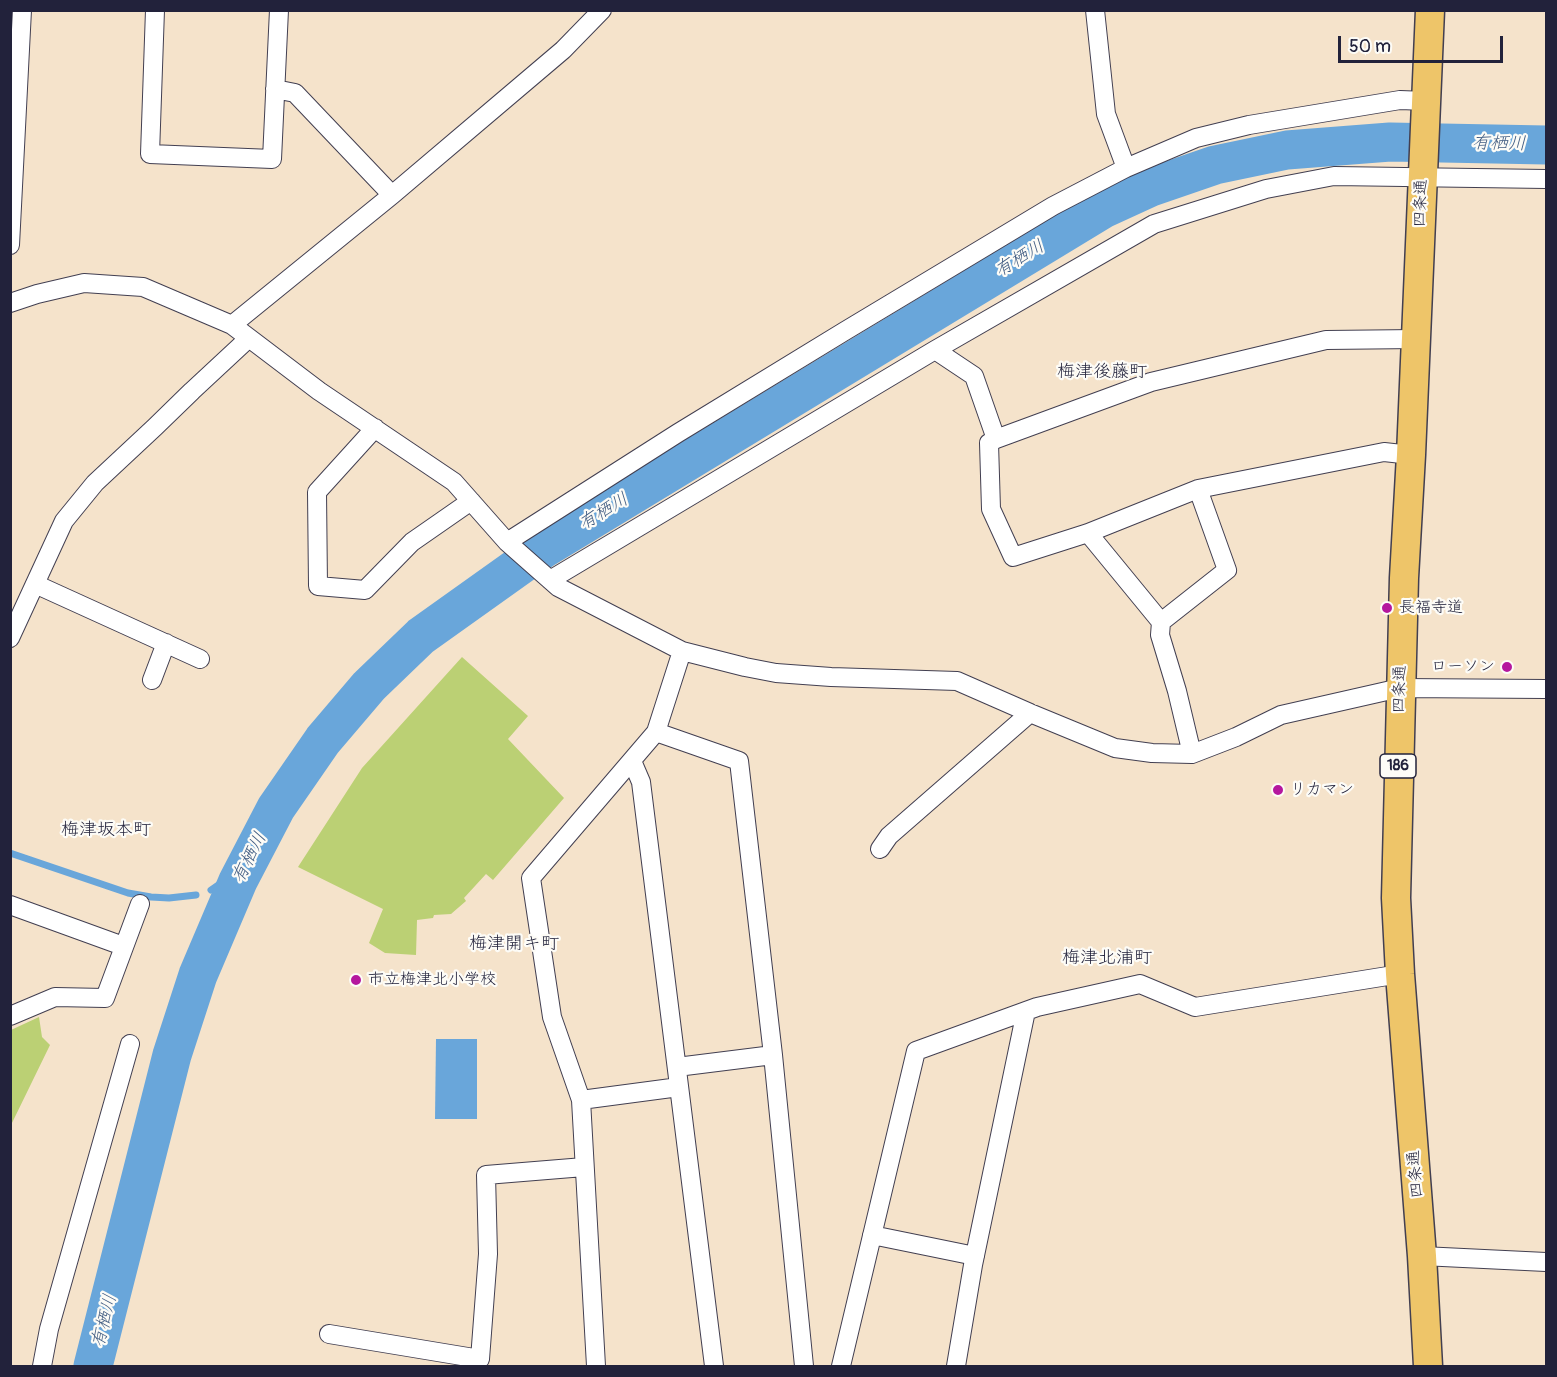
<!DOCTYPE html>
<html>
<head>
<meta charset="utf-8">
<style>
  body { margin:0 }
  #map { position:relative; width:1557px; height:1377px; overflow:hidden; background:#f5e3cb; font-family:Pangolin,sans-serif }
  canvas { display:block }
  .frame { position:absolute; inset:0; border:12px solid #22223b; pointer-events:none }
  .scale { position:absolute; left:1338px; top:36px; width:165px; height:27px; box-sizing:border-box; border:3px solid #22223b; border-top:0; padding-left:8px; font-size:18px; line-height:21px; white-space:nowrap; color:#22223b; -webkit-text-stroke:4px #fdfcf7; paint-order:stroke }
</style>
</head>
<body>
<div id="map">
<canvas width="1557" height="1377"></canvas>
<div class="frame"></div>
<div class="scale">50 m</div>
</div>
<script>
const ctx = document.querySelector('canvas').getContext('2d');
ctx.lineJoin = 'round';
function paint(path, color) { ctx.fillStyle = color; ctx.fill(path, 'evenodd'); }
function trace(path, color, width, dash) { ctx.strokeStyle = color; ctx.lineWidth = width; ctx.lineCap = dash ? 'butt' : 'round'; ctx.setLineDash(dash || []); ctx.stroke(path); }
function drawText(font, color, halo, rows, align = 'center') {
  ctx.font = font + ' Pangolin,"Klee One",sans-serif'; ctx.lineWidth = 4.5; ctx.setLineDash([]); ctx.textBaseline = 'middle'; ctx.strokeStyle = halo; ctx.fillStyle = color; for (const [text, x, y, turn = 0] of rows) {
    ctx.save(); ctx.translate(x, y); ctx.rotate((+turn || 0) * Math.PI / 180); ctx.textAlign = isNaN(turn) ? turn : align; if (halo) ctx.strokeText(text, 0, 0); ctx.fillText(text, 0, 0); ctx.restore();
  }
}
paint(new Path2D(`
  M 462,657 L 528,716 L 508,739 L 564,798 L 493,880 L 486,874 L 464,898 L 466,901 L 451,914 L 434,915 L 433,918 L 417,920 L 416,955 L 385,953 L 369,943 L 383,909 L 298,867 L 362,768 Z
  M 39,1017 L 42,1037 L 50,1045 L 11,1125 L 11,1030 Z`), '#bbd074');
paint(new Path2D(`
  M 436,1039 L 477,1039 L 477,1119 L 435,1119 Z`), '#69a6da');
trace(new Path2D(`
  M 10,853 L 128,893 L 151,897 L 169,898 L 196,895
  M 211,890 L 244,867`), '#69a6da', 7);
trace(new Path2D(`
  M 93,1366 L 172,1055 L 198,975 L 238,881 L 276,808 L 323,740 L 369,686 L 421,636 L 543,549 L 1103,209 L 1151,187 L 1215,165 L 1287,150 L 1390,142 L 1546,145`), '#69a6da', 39);
const street = new Path2D(`
  M 155,10 L 150,154 L 272,159 L 279,10
  M 1095,10 L 1106,114 L 1126,168
  M 275,89 L 295,93 L 392,195
  M 10,245 L 22,10
  M 10,303 L 37,294 L 84,283 L 143,287 L 232,325 L 319,391 L 454,482 L 507,542 L 558,587 L 682,651 L 745,667 L 776,673 L 831,677 L 957,681 L 1030,713 L 1115,748 L 1152,753 L 1192,754 L 1236,737 L 1281,715 L 1400,688 L 1546,689
  M 232,325 L 392,195 L 563,50 L 602,10
  M 935,350 L 974,376 L 996,439
  M 375,428 L 317,492 L 318,586 L 365,590 L 412,542 L 471,501
  M 1411,455 L 1384,452 L 1198,489 L 1088,533 L 1013,557 L 991,509 L 989,443 L 996,439 L 1151,382 L 1326,340 L 1416,339
  M 1088,533 L 1161,622 L 1160,635 L 1177,691 L 1192,754
  M 507,542 L 678,433 L 845,331 L 1053,206 L 1126,168 L 1196,138 L 1249,125 L 1400,100 L 1426,101
  M 550,580 L 935,350 L 1154,224 L 1266,189 L 1334,176 L 1546,179
  M 35,584 L 200,659
  M 1161,622 L 1227,570 L 1198,489
  M 10,638 L 64,521 L 95,483 L 155,427 L 192,391 L 249,338
  M 152,680 L 166,643
  M 656,732 L 739,761 L 773,1055 L 804,1366
  M 632,761 L 641,782 L 714,1366
  M 880,849 L 889,836 L 1030,713
  M 10,905 L 123,946
  M 10,1016 L 55,997 L 105,998 L 140,904
  M 677,1067 L 773,1055
  M 581,1100 L 679,1087
  M 872,1235 L 975,1256
  M 1422,1256 L 1546,1262
  M 329,1334 L 480,1359 L 488,1254 L 486,1175 L 584,1167
  M 42,1366 L 49,1329 L 130,1044
  M 596,1366 L 581,1100 L 552,1017 L 531,878 L 656,732 L 682,651
  M 841,1366 L 916,1051 L 1037,1007 L 1140,984 L 1195,1007 L 1400,974
  M 956,1366 L 973,1265 L 1026,1011`);
const primary = new Path2D(`
  M 1428,1366 L 1422,1256 L 1400,974 L 1396,898 L 1404,578 L 1411,455 L 1430,10`);
trace(street, '#423f51', 20);
trace(primary, '#423f51', 31);
trace(street, '#fff', 18);
trace(primary, '#eec569', 28);
for (const [x, y, r, color] of [
  [1387,608,6,"#b5179e"],
  [1507,667,6,"#b5179e"],
  [1278,790,6,"#b5179e"],
  [356,980,6,"#b5179e"]
]) { const dot = new Path2D(); dot.arc(x, y, r, 0, 2 * Math.PI); ctx.fillStyle = color; ctx.fill(dot); trace(dot, '#fdfcf7', 2); }
for (const [x, y, w] of [
  [1398,766,36]
]) { const box = new Path2D(); box.roundRect(x - w / 2, y - 12, w, 24, 4.5); ctx.fillStyle = '#fdfcf7'; ctx.fill(box); trace(box, '#22223b', 1.5); }
drawText('bold 15px', '#22223b', null, [
  ["186",1398,766]
]);
drawText('16px', '#22223b', '#fdfcf7', [
  ["四条通",1421,203,-88],
  ["四条通",1400,689,-88],
  ["四条通",1416,1174,-95]
]);
drawText('16px', '#22223b', '#fdfcf7', [
  ["長福寺道",1399,608],
  ["ローソン",1495,667,"right"],
  ["リカマン",1290,790],
  ["市立梅津北小学校",368,980]
], 'left');
drawText('italic 18px', '#425d83', '#fdfcf7', [
  ["有栖川",1499,144,1],
  ["有栖川",1020,259,-31],
  ["有栖川",604,512,-31],
  ["有栖川",250,858,-63],
  ["有栖川",105,1321,-76]
]);
drawText('18px', '#22223b', '#fdfcf7', [
  ["梅津後藤町",1102,372],
  ["梅津坂本町",106,830],
  ["梅津開キ町",514,944],
  ["梅津北浦町",1107,958]
]);
</script>
</body>
</html>
